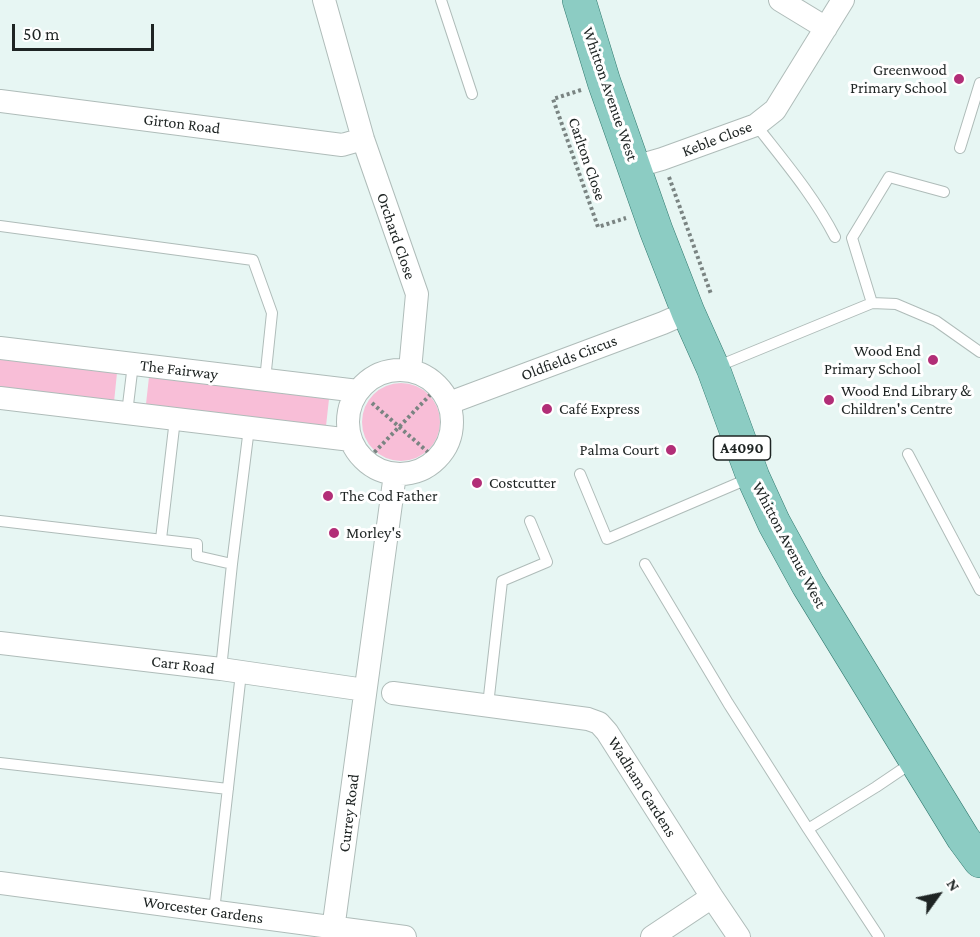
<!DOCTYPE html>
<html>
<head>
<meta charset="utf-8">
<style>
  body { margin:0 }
  #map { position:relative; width:980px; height:937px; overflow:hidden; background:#e7f6f3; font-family:"Crimson Pro",serif }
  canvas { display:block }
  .north { position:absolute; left:908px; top:865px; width:60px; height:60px; -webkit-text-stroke:4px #fff; paint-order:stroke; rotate:57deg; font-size:16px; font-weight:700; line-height:24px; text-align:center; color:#1e2423 }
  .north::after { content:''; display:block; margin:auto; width:21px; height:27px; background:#1e2423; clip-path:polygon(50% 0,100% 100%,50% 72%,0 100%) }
  .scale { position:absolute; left:12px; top:24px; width:142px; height:27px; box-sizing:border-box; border:3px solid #1e2423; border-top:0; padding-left:8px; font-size:18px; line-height:21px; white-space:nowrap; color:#1e2423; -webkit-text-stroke:4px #fff; paint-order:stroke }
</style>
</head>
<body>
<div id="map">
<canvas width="980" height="937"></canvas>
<div class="north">N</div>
<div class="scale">50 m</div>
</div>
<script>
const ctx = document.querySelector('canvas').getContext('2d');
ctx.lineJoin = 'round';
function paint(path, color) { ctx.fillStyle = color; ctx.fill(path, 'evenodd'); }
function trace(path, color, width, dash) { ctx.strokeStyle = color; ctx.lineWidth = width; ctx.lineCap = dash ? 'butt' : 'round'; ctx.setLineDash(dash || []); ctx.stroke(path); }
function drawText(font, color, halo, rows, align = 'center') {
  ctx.font = font + ' "Crimson Pro",serif'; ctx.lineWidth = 6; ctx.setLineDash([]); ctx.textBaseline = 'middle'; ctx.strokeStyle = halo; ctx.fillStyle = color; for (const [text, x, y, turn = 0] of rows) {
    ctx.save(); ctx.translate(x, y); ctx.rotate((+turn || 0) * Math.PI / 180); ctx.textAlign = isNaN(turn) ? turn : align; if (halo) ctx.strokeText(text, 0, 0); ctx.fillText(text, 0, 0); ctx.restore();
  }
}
paint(new Path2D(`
  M 0,359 L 117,373 L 114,402 L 0,389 Z
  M 149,377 L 329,399 L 326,426 L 146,404 Z
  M362 422a39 39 0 1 1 78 0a39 39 0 1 1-78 0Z`), '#f8bed7');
const service = new Path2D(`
  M 441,0 L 472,94
  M 756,125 C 784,161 814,196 835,237
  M 960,148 L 980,83
  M 0,226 L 253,260 L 272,313 L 265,380
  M 872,303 L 852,238 L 889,177 L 944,192
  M 716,367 L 872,303 L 896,304 L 936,321 L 980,352
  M 127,413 L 133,364
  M 908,454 L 980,590
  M 580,474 L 607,539 L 750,478
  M 0,521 L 197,544 L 197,556 L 232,564 L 221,669
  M 161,539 L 175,419
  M 232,564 L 249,428
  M 645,564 L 728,703 L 808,829
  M 488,705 L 502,581 L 547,562 L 530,521
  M 0,763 L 228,789
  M 214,911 L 241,673
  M 879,937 L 808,829 L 876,787 L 913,762`);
const minor = new Path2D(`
  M 324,0 L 363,139 L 417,294 L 410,370
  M 780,0 L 826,28
  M 0,101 L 342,145 L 363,139
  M 634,167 L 662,159 L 756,125 L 775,110 L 843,0
  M 0,348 L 358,391
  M348 422a52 52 0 1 1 104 0a52 52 0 1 1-104 0Z
  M 0,398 L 351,440
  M 449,403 L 663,323 L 688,312
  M 0,643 L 221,669 L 365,690
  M 393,693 L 588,719 L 599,723 L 607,732 L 712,897 L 739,937
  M 0,883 L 405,937
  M 332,937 L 395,474
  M 652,937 L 712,897`);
const primary = new Path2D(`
  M 579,0 L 604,82 L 656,230 L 688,312 L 713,368 L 753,477 L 774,523 L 808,585 L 963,838 L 980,861`);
trace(service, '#afbcb9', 12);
trace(minor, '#afbcb9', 24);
trace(primary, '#347b71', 34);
trace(new Path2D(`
  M 581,90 L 553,99 L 598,227 L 626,218
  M 669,177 L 711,294
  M 372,403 L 437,460
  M 366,461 L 430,395`), '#7a8482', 4, [3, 3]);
trace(service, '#fff', 10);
trace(minor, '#fff', 22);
trace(primary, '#8cccc3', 33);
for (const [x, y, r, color] of [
  [959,79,6,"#b22e77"],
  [933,360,6,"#b22e77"],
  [829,400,6,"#b22e77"],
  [547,409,6,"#b22e77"],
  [671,450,6,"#b22e77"],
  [477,483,6,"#b22e77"],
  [328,496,6,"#b22e77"],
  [334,533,6,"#b22e77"]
]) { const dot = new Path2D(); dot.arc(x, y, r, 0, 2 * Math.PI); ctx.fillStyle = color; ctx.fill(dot); trace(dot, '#fff', 2); }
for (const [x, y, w] of [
  [742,448,57]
]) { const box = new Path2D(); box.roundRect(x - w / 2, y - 12, w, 24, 4.5); ctx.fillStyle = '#fff'; ctx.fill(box); trace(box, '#1e2423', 1.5); }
drawText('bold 15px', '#1e2423', null, [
  ["A4090",742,448]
]);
drawText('16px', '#1e2423', '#fff', [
  ["Greenwood",947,70,"right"],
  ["Primary School",947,88,"right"],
  ["Wood End",921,351,"right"],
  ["Primary School",921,369,"right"],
  ["Wood End Library &",841,391],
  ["Children's Centre",841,409],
  ["Café Express",559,409],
  ["Palma Court",659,450,"right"],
  ["Costcutter",489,483],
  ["The Cod Father",340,496],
  ["Morley's",346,533]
], 'left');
drawText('16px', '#1e2423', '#fff', [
  ["Whitton Avenue West",610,94,71],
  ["Girton Road",182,124,7],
  ["Keble Close",717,139,-21],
  ["Carlton Close",587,159,71],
  ["Orchard Close",396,236,71],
  ["Oldfields Circus",569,358,-21],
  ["The Fairway",179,370,7],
  ["Whitton Avenue West",789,545,62],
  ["Carr Road",183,665,7],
  ["Wadham Gardens",642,787,58],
  ["Currey Road",349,813,-83],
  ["Worcester Gardens",203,910,8]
]);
</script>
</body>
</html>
